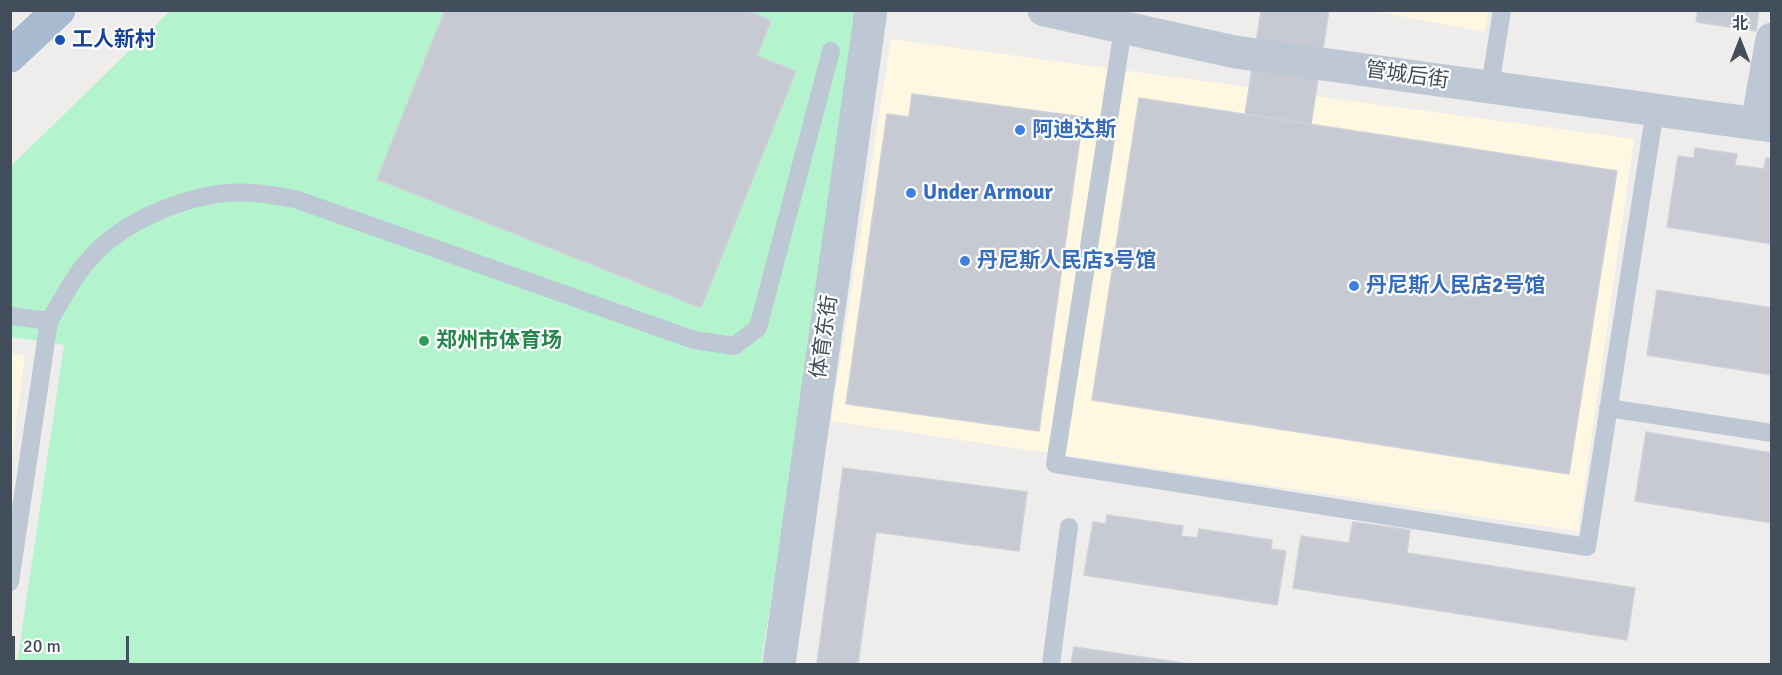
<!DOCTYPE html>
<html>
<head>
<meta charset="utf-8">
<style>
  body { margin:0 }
  #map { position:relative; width:1782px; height:675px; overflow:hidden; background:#efecec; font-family:Signika,"Noto Sans SC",sans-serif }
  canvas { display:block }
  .frame { position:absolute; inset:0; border:12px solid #424e5c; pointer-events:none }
  .north { position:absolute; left:1710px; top:12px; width:60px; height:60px; -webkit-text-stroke:4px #fff; paint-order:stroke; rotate:0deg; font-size:16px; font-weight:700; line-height:24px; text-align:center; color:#424e5c }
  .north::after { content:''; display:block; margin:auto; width:21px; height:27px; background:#424e5c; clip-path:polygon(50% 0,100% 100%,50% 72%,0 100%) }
  .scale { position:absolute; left:12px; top:636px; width:117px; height:27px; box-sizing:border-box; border:3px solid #424e5c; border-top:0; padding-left:8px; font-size:18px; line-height:21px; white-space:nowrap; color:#424e5c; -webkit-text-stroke:4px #fff; paint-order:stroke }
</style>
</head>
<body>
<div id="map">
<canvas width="1782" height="675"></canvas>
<div class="frame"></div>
<div class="north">北</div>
<div class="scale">20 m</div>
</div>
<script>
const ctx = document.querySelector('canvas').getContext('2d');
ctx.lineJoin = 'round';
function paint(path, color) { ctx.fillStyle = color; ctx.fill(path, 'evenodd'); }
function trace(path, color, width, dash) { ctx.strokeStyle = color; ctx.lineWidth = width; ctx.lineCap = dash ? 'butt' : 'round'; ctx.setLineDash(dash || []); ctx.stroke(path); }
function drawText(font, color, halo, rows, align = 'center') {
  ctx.font = font + ' Signika,"Noto Sans SC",sans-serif'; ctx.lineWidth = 4.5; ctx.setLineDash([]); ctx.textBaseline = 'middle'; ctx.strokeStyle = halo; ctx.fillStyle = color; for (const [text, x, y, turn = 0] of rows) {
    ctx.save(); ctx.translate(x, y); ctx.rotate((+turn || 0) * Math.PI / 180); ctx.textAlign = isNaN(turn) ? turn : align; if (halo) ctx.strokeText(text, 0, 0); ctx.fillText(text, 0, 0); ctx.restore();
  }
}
paint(new Path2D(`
  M 1374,11 L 1489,11 L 1485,32 Z
  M 891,39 L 1634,139 L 1578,531 L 831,421 Z
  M 11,353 L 25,355 L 11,461 L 10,353 Z`), '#fef7e1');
paint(new Path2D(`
  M 170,11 L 862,11 L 761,664 L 17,664 L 64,345 L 11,337 L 10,167 Z`), '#b3f4cf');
const building = new Path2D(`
  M 445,10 L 746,10 L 771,21 L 757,56 L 796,71 L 701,308 L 377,179 Z
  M 1261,10 L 1329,10 L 1311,124 L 1245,114 Z
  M 1698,10 L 1759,10 L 1756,31 L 1696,22 Z
  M 912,94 L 1083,117 L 1039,431 L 846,404 L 887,114 L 909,117 Z
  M 1139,98 L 1617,171 L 1569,474 L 1092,400 Z
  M 1695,148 L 1737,154 L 1735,165 L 1764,169 L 1766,158 L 1772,159 L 1772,244 L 1667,227 L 1678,156 L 1694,158 Z
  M 1657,290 L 1772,308 L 1772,375 L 1647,355 Z
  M 1646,432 L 1772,453 L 1772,523 L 1635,501 Z
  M 843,468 L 1027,492 L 1019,551 L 876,532 L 858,664 L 817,664 Z
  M 1107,515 L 1183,526 L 1181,536 L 1197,538 L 1199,529 L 1272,540 L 1271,549 L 1286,551 L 1277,605 L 1084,575 L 1093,522 L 1106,524 Z
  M 1353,522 L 1410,530 L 1407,553 L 1635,588 L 1627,640 L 1293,588 L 1301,536 L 1349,543 Z
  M 1074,647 L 1190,664 L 1071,664 Z`);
paint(building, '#c7cad3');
trace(building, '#cfd1d9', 1.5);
trace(new Path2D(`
  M 1123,29 L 1055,464 L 1587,547 L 1655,110
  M 1490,87 L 1502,10
  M 10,316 L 49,321 L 10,582
  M 49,321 C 61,303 71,280 86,263 C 122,219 198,188 254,193 C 268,194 282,197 295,199 L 694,340 L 734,346 L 758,328 L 831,51
  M 1608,408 L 1772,433
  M 1051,664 L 1069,527`), '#bdc8d4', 18);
trace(new Path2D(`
  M 1044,10 L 1235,52 L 1772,126
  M 1757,124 L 1772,39
  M 779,664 L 871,10`), '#bdc8d4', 33);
trace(new Path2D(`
  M 10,56 L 59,10`), '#a8bacf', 33);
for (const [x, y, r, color] of [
  [60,40,6,"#1a4fb4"],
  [1020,130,6,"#3f7fe0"],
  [911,193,6,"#3f7fe0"],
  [965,261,6,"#3f7fe0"],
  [1354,286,6,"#3f7fe0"],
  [424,341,6,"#2e9e5b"]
]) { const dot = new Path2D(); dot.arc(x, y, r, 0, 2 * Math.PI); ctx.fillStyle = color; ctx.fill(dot); trace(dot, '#fff', 2); }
drawText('bold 21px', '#164399', '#fff', [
  ["工人新村",72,40]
], 'left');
drawText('21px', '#424e5c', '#fff', [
  ["管城后街",1407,76,8],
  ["体育东街",825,337,-82]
]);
drawText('bold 21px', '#366cbe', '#fff', [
  ["阿迪达斯",1032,130],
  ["Under Armour",923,193],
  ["丹尼斯人民店3号馆",977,261],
  ["丹尼斯人民店2号馆",1366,286]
], 'left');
drawText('bold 21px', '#27864d', '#fff', [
  ["郑州市体育场",436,341]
], 'left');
</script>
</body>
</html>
